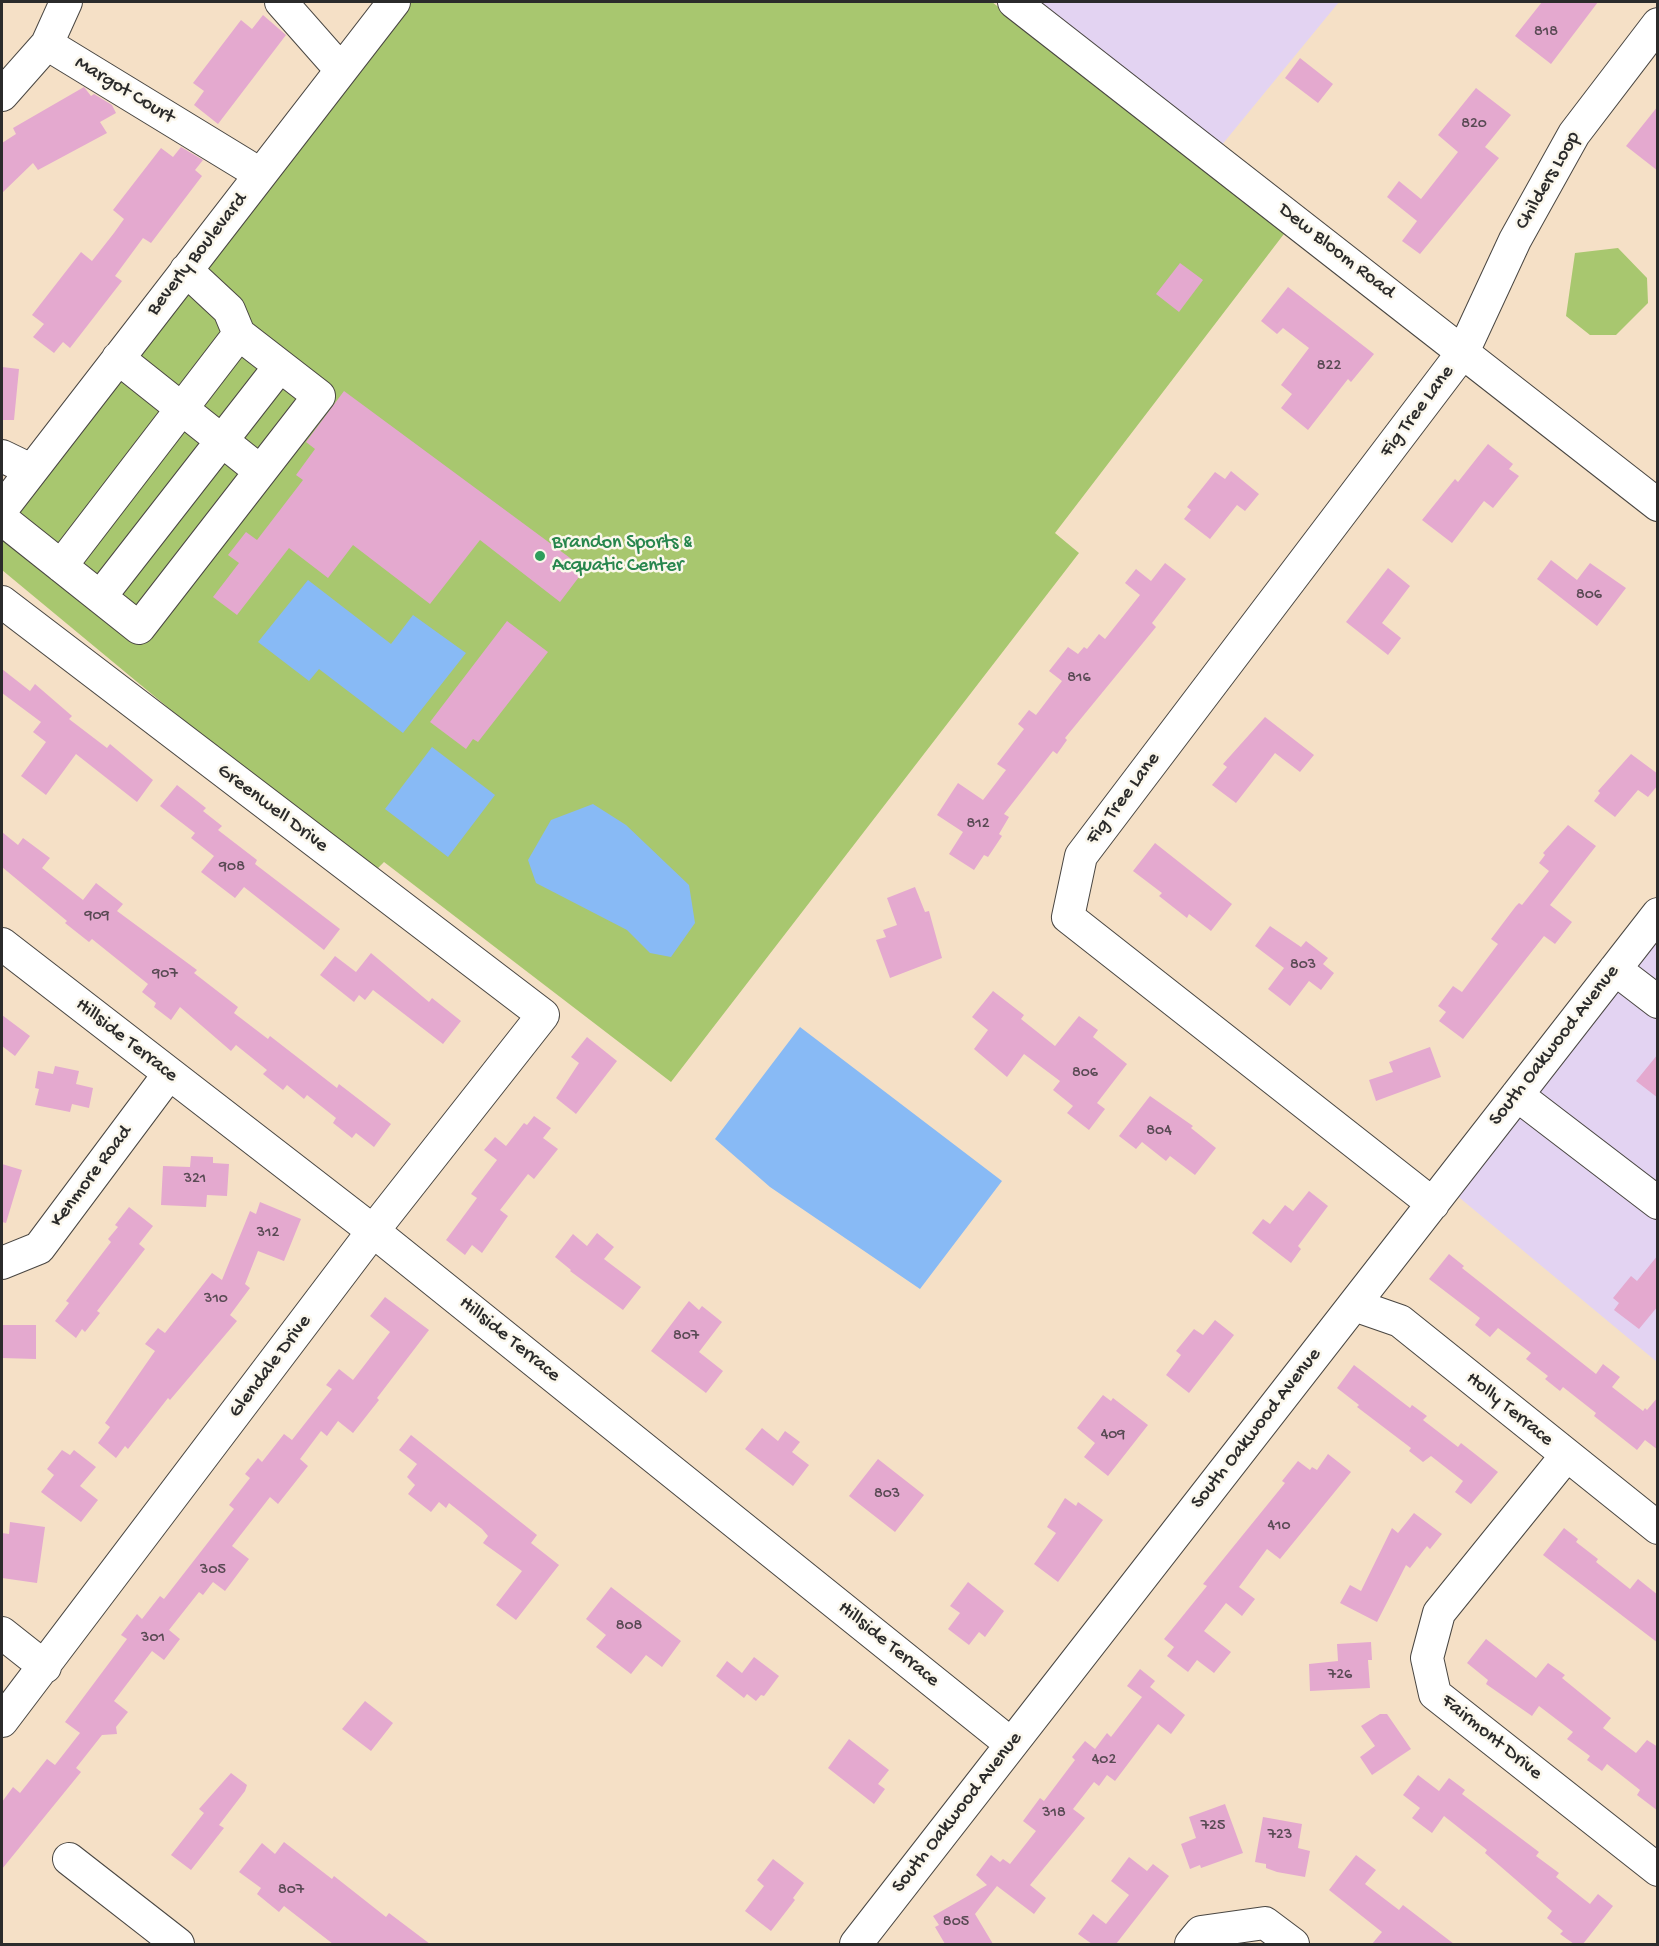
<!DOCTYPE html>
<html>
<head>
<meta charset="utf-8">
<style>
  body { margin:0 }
  #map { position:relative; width:1659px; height:1946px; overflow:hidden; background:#f5e0c6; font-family:"Gochi Hand",sans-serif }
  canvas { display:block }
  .frame { position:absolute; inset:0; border:3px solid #2b2b2b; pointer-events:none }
</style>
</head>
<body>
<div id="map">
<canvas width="1659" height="1946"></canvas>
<div class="frame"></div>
</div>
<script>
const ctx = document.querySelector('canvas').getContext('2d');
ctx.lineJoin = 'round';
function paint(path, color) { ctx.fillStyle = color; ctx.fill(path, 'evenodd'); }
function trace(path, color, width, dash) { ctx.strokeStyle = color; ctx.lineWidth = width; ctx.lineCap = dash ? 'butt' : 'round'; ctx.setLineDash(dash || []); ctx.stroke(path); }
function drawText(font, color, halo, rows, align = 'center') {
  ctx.font = font + ' "Gochi Hand",sans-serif'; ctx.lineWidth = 5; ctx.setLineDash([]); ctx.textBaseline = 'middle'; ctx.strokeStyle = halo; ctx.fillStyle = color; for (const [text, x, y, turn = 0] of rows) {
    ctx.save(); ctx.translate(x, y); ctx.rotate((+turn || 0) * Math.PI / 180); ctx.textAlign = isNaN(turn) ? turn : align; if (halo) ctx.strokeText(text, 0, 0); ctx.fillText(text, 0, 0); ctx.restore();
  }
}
paint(new Path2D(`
  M 1035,2 L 1339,2 L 1221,146 Z
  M 1657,933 L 1657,1362 L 1455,1194 Z`), '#e3d3f2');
paint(new Path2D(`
  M 409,2 L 992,2 L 1287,230 L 1055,533 L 1079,553 L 671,1082 L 384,862 L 375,871 L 241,768 L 2,570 L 2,527 Z
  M 1618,248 L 1647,278 L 1648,303 L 1616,335 L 1590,335 L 1566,316 L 1575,253 Z`), '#a8c76f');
paint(new Path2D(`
  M 308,580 L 391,644 L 413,615 L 466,653 L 403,733 L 319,669 L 309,681 L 258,642 Z
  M 432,747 L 495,795 L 448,857 L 385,809 Z
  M 593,804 L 626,825 L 689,885 L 695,923 L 671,957 L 650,953 L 627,930 L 536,883 L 528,860 L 551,820 Z
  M 800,1027 L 1002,1181 L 920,1289 L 770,1187 L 715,1139 Z`), '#88baf5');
paint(new Path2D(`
  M 1542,2 L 1598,2 L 1551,64 L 1515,36 Z
  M 263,15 L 286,35 L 218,124 L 194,105 L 204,91 L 193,83 L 241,20 L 252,29 Z
  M 1300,58 L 1333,84 L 1318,103 L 1285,78 Z
  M 84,87 L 91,96 L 94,94 L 112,105 L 116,113 L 100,122 L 107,133 L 38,170 L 33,163 L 2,193 L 2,143 L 16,134 L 13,128 Z
  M 1476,88 L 1511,115 L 1485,147 L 1499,158 L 1420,254 L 1402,241 L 1417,221 L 1387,197 L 1399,181 L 1421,199 L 1458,152 L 1438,135 Z
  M 1658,106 L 1658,171 L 1626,146 Z
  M 181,147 L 203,160 L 195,170 L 202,176 L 151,243 L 143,238 L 115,276 L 122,281 L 70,348 L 63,342 L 54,353 L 33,337 L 44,324 L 32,315 L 81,252 L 92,261 L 114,233 L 124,219 L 113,210 L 161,148 L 173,157 Z
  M 1180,263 L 1203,280 L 1179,312 L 1156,294 Z
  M 1288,287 L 1374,354 L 1351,382 L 1348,379 L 1308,430 L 1281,408 L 1292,394 L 1281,385 L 1309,348 L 1283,328 L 1277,334 L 1261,321 Z
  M 2,367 L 19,369 L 14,420 L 2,420 Z
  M 344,391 L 585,569 L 560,602 L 480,540 L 430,604 L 353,545 L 328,578 L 289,548 L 237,615 L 213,597 L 239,563 L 228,555 L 246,532 L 257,540 L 303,480 L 296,475 L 315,449 L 306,442 Z
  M 1488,444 L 1513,464 L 1509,469 L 1519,476 L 1493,508 L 1484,501 L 1452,543 L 1422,520 L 1455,479 L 1458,482 Z
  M 1231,471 L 1259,494 L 1245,511 L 1237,505 L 1210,539 L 1184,519 L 1191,510 L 1187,507 L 1215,472 L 1225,479 Z
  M 1551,560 L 1577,580 L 1590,563 L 1626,588 L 1597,626 L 1537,579 Z
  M 1165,563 L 1186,579 L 1152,623 L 1156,627 L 1065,738 L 1067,740 L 1057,754 L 1053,751 L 1004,814 L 1009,817 L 999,834 L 1002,836 L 988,857 L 984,855 L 974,870 L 949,854 L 963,832 L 937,815 L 958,783 L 983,800 L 1006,770 L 997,764 L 1024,729 L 1018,724 L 1029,710 L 1036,715 L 1062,681 L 1049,671 L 1068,647 L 1078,654 L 1084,647 L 1087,649 L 1099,634 L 1105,639 L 1140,595 L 1125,583 L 1136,569 L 1151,581 Z
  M 1388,568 L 1410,586 L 1382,623 L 1401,638 L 1388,655 L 1346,622 Z
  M 507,621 L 548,652 L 478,742 L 473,739 L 466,749 L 430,722 Z
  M 2,669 L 30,691 L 35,684 L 72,716 L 69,719 L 107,748 L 110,744 L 153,780 L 137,802 L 76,754 L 46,795 L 21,776 L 46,742 L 33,732 L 41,722 L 2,693 Z
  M 1265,717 L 1314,755 L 1300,772 L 1275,753 L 1236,803 L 1212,785 L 1227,767 L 1223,764 Z
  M 1631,754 L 1658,774 L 1658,785 L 1648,797 L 1638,790 L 1615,817 L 1594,801 L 1600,793 L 1598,791 Z
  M 177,785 L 206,808 L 203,811 L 222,826 L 218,830 L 257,860 L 255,864 L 340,929 L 324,950 L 244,887 L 235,898 L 201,872 L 214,856 L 191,838 L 195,833 L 160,806 Z
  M 1568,825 L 1596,846 L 1550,905 L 1572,922 L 1555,944 L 1544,936 L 1463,1039 L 1439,1021 L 1446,1012 L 1438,1006 L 1453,986 L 1462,992 L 1498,944 L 1491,939 L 1516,906 L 1519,903 L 1522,905 L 1549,871 L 1539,863 L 1545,855 L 1543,853 Z
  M 2,832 L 18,845 L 23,838 L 50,858 L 42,868 L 83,900 L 96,883 L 123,904 L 117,911 L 197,970 L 194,973 L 238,1007 L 234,1013 L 268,1039 L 270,1036 L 337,1088 L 339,1084 L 391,1124 L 374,1147 L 356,1133 L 352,1138 L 333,1123 L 336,1118 L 307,1095 L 304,1099 L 287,1085 L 283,1090 L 263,1074 L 267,1070 L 236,1045 L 231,1051 L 180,1007 L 171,1020 L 154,1007 L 156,1003 L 142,992 L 148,984 L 92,939 L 89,942 L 65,923 L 67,921 L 2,867 Z
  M 1155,843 L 1232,904 L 1211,931 L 1189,914 L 1187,918 L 1159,896 L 1162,893 L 1133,871 Z
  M 915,887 L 925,912 L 929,911 L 942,958 L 890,978 L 876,940 L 886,937 L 883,930 L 897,925 L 887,898 Z
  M 1270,926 L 1301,947 L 1306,941 L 1328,958 L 1323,964 L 1334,973 L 1321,990 L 1309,981 L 1290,1006 L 1268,989 L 1284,968 L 1255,946 Z
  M 371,953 L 429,1002 L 432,998 L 461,1021 L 443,1044 L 373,990 L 365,1000 L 359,995 L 354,1002 L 320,975 L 335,956 L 356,972 Z
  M 993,991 L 1024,1015 L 1021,1019 L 1055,1046 L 1079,1016 L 1098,1030 L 1093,1037 L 1127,1064 L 1097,1103 L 1105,1109 L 1089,1130 L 1067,1113 L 1073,1106 L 1053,1090 L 1060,1081 L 1024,1054 L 1007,1077 L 974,1049 L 988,1030 L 972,1017 Z
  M 2,1015 L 30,1036 L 15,1056 L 2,1046 Z
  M 587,1037 L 617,1061 L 576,1114 L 556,1098 L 579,1063 L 571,1057 Z
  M 1430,1047 L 1441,1077 L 1376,1101 L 1369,1080 L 1393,1072 L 1389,1062 Z
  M 1658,1054 L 1658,1098 L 1636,1081 Z
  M 55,1066 L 79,1071 L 76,1084 L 93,1088 L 89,1108 L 72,1104 L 70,1112 L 35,1105 L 39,1089 L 35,1088 L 38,1071 L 53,1074 Z
  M 1150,1096 L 1193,1126 L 1191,1128 L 1216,1148 L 1195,1175 L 1170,1156 L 1166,1161 L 1142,1142 L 1136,1149 L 1119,1136 Z
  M 534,1116 L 551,1128 L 543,1138 L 558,1149 L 534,1179 L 528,1174 L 500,1210 L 508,1216 L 482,1253 L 472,1245 L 465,1255 L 446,1240 L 477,1198 L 471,1194 L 497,1160 L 484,1150 L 495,1137 L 506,1146 L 524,1123 L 527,1125 Z
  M 191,1156 L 213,1157 L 213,1163 L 229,1164 L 227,1196 L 207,1195 L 206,1207 L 161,1205 L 163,1166 L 190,1167 Z
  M 2,1164 L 22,1170 L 6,1223 L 2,1222 Z
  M 1309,1191 L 1328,1206 L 1298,1246 L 1301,1249 L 1291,1263 L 1252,1233 L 1263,1219 L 1270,1224 L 1285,1205 L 1293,1211 Z
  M 260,1202 L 301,1219 L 284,1261 L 258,1251 L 245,1284 L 250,1288 L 230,1315 L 237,1321 L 170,1400 L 168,1398 L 128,1449 L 125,1446 L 116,1458 L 98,1443 L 110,1427 L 105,1423 L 155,1351 L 145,1344 L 158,1328 L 165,1333 L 212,1273 L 222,1280 L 250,1211 L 256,1214 Z
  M 129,1207 L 153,1226 L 139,1244 L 145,1249 L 97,1311 L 100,1313 L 85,1332 L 82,1329 L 76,1338 L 55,1321 L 69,1303 L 66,1301 L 111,1242 L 108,1239 L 118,1227 L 115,1225 Z
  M 597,1233 L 614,1247 L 604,1259 L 641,1287 L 623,1310 L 570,1271 L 571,1270 L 555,1257 L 573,1234 L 587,1246 Z
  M 1449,1254 L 1464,1266 L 1462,1268 L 1596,1374 L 1603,1364 L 1620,1377 L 1612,1387 L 1643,1411 L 1645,1408 L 1647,1410 L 1658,1397 L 1658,1450 L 1645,1440 L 1637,1450 L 1594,1416 L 1596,1413 L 1563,1387 L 1560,1391 L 1545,1379 L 1548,1376 L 1526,1359 L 1531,1353 L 1498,1328 L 1490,1337 L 1475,1325 L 1480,1318 L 1429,1279 Z
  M 1658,1255 L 1658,1306 L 1639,1329 L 1614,1310 L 1619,1303 L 1613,1298 L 1631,1276 L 1637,1281 Z
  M 385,1297 L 429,1330 L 377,1398 L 379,1400 L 353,1433 L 338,1421 L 327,1436 L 321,1431 L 300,1459 L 308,1466 L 278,1504 L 270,1497 L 232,1546 L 249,1559 L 225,1591 L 213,1582 L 203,1595 L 199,1592 L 169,1630 L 180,1639 L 164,1660 L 152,1651 L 114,1701 L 128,1712 L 116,1727 L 117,1734 L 102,1735 L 76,1768 L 81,1772 L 2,1869 L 2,1802 L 13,1787 L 20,1793 L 47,1759 L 55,1765 L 80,1733 L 65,1722 L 127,1639 L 121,1635 L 137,1614 L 142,1619 L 160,1596 L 164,1599 L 234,1509 L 229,1505 L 250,1478 L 245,1474 L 258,1458 L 262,1462 L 284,1434 L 292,1440 L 332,1389 L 326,1385 L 339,1369 L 353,1380 L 390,1332 L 370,1316 Z
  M 689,1301 L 699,1310 L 702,1306 L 722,1322 L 699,1352 L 723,1371 L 706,1393 L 651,1351 Z
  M 1215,1320 L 1234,1335 L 1189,1393 L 1166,1375 L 1181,1355 L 1176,1351 L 1194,1329 L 1203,1335 Z
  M 2,1325 L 36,1325 L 36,1359 L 2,1358 Z
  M 1354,1365 L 1410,1408 L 1412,1405 L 1427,1416 L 1423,1420 L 1458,1447 L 1461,1443 L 1498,1472 L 1471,1504 L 1455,1492 L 1463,1481 L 1431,1456 L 1423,1462 L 1409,1451 L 1411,1448 L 1357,1407 L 1359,1405 L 1337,1388 Z
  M 1103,1395 L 1111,1401 L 1113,1398 L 1148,1425 L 1108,1476 L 1084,1457 L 1095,1443 L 1077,1428 Z
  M 762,1428 L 778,1441 L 785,1431 L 800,1442 L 792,1452 L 809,1465 L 793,1486 L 745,1449 Z
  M 411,1435 L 537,1535 L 531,1543 L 559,1565 L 516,1620 L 496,1605 L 522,1571 L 483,1543 L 488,1536 L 482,1529 L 449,1503 L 446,1508 L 439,1502 L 431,1512 L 408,1494 L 415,1485 L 407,1477 L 417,1464 L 399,1450 Z
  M 62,1450 L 70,1455 L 74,1450 L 96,1467 L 80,1486 L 98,1500 L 81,1522 L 41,1492 L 54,1475 L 47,1469 Z
  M 1328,1454 L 1351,1472 L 1280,1559 L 1267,1549 L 1239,1587 L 1255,1599 L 1242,1616 L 1226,1603 L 1204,1631 L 1231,1652 L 1214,1673 L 1197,1660 L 1188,1672 L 1167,1656 L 1174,1647 L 1164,1639 L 1207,1586 L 1203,1584 L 1285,1483 L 1282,1481 L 1298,1461 L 1310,1470 L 1312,1467 L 1317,1470 Z
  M 878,1459 L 924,1495 L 895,1532 L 849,1496 Z
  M 1065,1498 L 1076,1506 L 1078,1502 L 1103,1520 L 1058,1582 L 1034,1564 L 1056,1533 L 1047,1527 Z
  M 1414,1513 L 1442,1534 L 1430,1549 L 1427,1546 L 1410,1568 L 1406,1565 L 1377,1622 L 1340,1603 L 1350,1585 L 1361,1591 L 1392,1528 L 1398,1533 Z
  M 10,1522 L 45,1527 L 37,1583 L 2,1578 L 2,1533 L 9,1534 Z
  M 1564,1528 L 1578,1539 L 1576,1542 L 1598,1559 L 1596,1562 L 1630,1589 L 1638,1579 L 1658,1595 L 1658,1643 L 1543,1555 Z
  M 968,1582 L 1004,1611 L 985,1637 L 979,1632 L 969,1645 L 948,1629 L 960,1613 L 950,1606 Z
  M 611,1587 L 681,1641 L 662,1667 L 646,1655 L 631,1674 L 596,1647 L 606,1635 L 586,1619 Z
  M 1486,1639 L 1536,1678 L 1548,1663 L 1565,1675 L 1562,1678 L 1611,1718 L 1603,1728 L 1636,1753 L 1647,1740 L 1658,1747 L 1658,1811 L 1637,1795 L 1640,1790 L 1607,1764 L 1602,1771 L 1587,1760 L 1590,1756 L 1567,1739 L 1573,1732 L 1539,1706 L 1532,1716 L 1486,1684 L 1488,1680 L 1467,1663 Z
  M 1371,1642 L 1372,1660 L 1368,1660 L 1370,1688 L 1310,1691 L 1309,1664 L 1338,1661 L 1337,1644 Z
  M 754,1657 L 779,1676 L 764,1696 L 761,1695 L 756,1701 L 747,1694 L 744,1698 L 716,1676 L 727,1661 L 742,1673 Z
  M 1140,1669 L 1155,1681 L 1150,1687 L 1185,1715 L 1171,1734 L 1158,1724 L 1115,1781 L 1107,1775 L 1099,1786 L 1094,1782 L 1073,1809 L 1085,1818 L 1030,1885 L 1046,1898 L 1034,1914 L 997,1886 L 975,1914 L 993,1944 L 945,1944 L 935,1927 L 939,1925 L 933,1916 L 987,1885 L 976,1875 L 991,1855 L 1000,1862 L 1003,1859 L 1010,1864 L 1036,1831 L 1023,1821 L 1040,1798 L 1044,1801 L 1075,1760 L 1072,1757 L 1085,1741 L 1095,1749 L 1107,1733 L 1111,1737 L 1142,1697 L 1127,1686 Z
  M 365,1701 L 393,1723 L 371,1751 L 342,1729 Z
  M 1380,1714 L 1387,1714 L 1411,1749 L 1372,1775 L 1360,1757 L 1375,1746 L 1361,1726 Z
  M 849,1739 L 889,1770 L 878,1784 L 885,1789 L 874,1804 L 828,1768 Z
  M 231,1773 L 247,1785 L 245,1791 L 219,1825 L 224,1828 L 191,1870 L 171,1855 L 204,1813 L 199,1809 Z
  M 1418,1775 L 1439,1791 L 1449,1778 L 1465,1790 L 1462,1794 L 1539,1852 L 1536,1856 L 1559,1873 L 1556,1877 L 1590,1904 L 1598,1894 L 1613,1906 L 1583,1944 L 1574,1944 L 1560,1934 L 1563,1931 L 1547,1918 L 1552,1911 L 1485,1853 L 1487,1850 L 1444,1816 L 1432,1833 L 1412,1818 L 1420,1808 L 1403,1795 Z
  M 1225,1804 L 1243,1853 L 1201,1868 L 1200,1865 L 1190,1869 L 1181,1844 L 1196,1838 L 1189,1817 Z
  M 1263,1817 L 1302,1824 L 1298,1848 L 1310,1851 L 1305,1877 L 1277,1872 L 1266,1868 L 1266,1864 L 1255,1862 Z
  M 284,1842 L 332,1879 L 334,1876 L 386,1917 L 389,1913 L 430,1944 L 333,1944 L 284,1906 L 279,1912 L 257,1894 L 261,1888 L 239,1872 L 262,1843 L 275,1854 Z
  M 1356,1855 L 1376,1870 L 1365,1884 L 1399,1910 L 1403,1905 L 1454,1944 L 1372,1944 L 1382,1932 L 1329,1890 Z
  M 1129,1857 L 1147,1871 L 1153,1864 L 1169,1876 L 1116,1944 L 1092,1944 L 1078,1934 L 1093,1914 L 1106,1924 L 1129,1895 L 1111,1881 Z
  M 773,1859 L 804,1883 L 793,1898 L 795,1900 L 771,1931 L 745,1911 L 764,1886 L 757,1880 Z`), '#e4a9cf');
const minor = new Path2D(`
  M 281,2 L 341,70
  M 1014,2 L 1658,505
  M 47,44 L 260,174
  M 2,95 L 47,44 L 66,2
  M 118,358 L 260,471
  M 2,456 L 31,470
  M 2,509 L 394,2
  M 2,519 L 139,628 L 319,396 L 239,334 L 229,310 L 186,270
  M 61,566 L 239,334
  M 100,597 L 280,366
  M 2,602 L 543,1015 L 373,1231 L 2,1721
  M 2,944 L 373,1231 L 1011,1744
  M 1615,969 L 1658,1002
  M 1517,1095 L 1658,1203
  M 1433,1204 L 1068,917 L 1081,856 L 1463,352 L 1515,240 L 1574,134 L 1658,24
  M 2,1263 L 39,1248 L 169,1074
  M 1354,1305 L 1400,1321 L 1658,1528
  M 1566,1456 L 1439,1613 L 1427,1658 L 1435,1694 L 1658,1870
  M 2,1633 L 45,1667
  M 69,1859 L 178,1944
  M 856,1944 L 1658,914
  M 1191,1944 L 1201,1932 L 1265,1923 L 1293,1944`);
trace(minor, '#494642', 34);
trace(minor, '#fff', 32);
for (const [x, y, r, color] of [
  [540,556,6,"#2e9e5b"]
]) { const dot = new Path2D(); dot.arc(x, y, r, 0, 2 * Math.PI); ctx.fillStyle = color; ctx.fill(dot); trace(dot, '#fbf7ec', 2); }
drawText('16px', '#594a54', null, [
  ["818",1546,33],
  ["820",1474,125],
  ["822",1329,367],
  ["806",1589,596],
  ["816",1079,679],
  ["812",978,825],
  ["908",232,868],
  ["909",97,917],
  ["803",1303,966],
  ["907",165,975],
  ["806",1085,1074],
  ["804",1159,1132],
  ["321",195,1180],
  ["312",268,1234],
  ["310",216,1300],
  ["807",686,1337],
  ["409",1113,1436],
  ["803",887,1495],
  ["410",1279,1527],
  ["305",213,1571],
  ["808",629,1627],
  ["301",153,1639],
  ["726",1340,1676],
  ["402",1104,1761],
  ["318",1054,1814],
  ["725",1213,1827],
  ["723",1280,1836],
  ["807",291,1891],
  ["805",956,1923]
]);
drawText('20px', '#2b2b2b', '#fbf7ec', [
  ["Margot Court",124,91,31],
  ["Childers Loop",1549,181,-60],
  ["Dew Bloom Road",1336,252,38],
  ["Beverly Boulevard",198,255,-52],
  ["Fig Tree Lane",1418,412,-53],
  ["Fig Tree Lane",1124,799,-53],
  ["Greenwell Drive",272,809,37],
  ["Hillside Terrace",126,1041,38],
  ["South Oakwood Avenue",1555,1046,-52],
  ["Kenmore Road",92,1177,-53],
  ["Hillside Terrace",509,1340,39],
  ["Glendale Drive",271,1367,-53],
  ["Holly Terrace",1509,1410,39],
  ["South Oakwood Avenue",1257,1429,-52],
  ["Hillside Terrace",888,1645,39],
  ["Fairmont Drive",1491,1738,39],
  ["South Oakwood Avenue",958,1813,-52]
]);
drawText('20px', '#27864d', '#fbf7ec', [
  ["Brandon Sports &",552,544],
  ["Acquatic Center",552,567]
], 'left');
</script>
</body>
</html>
